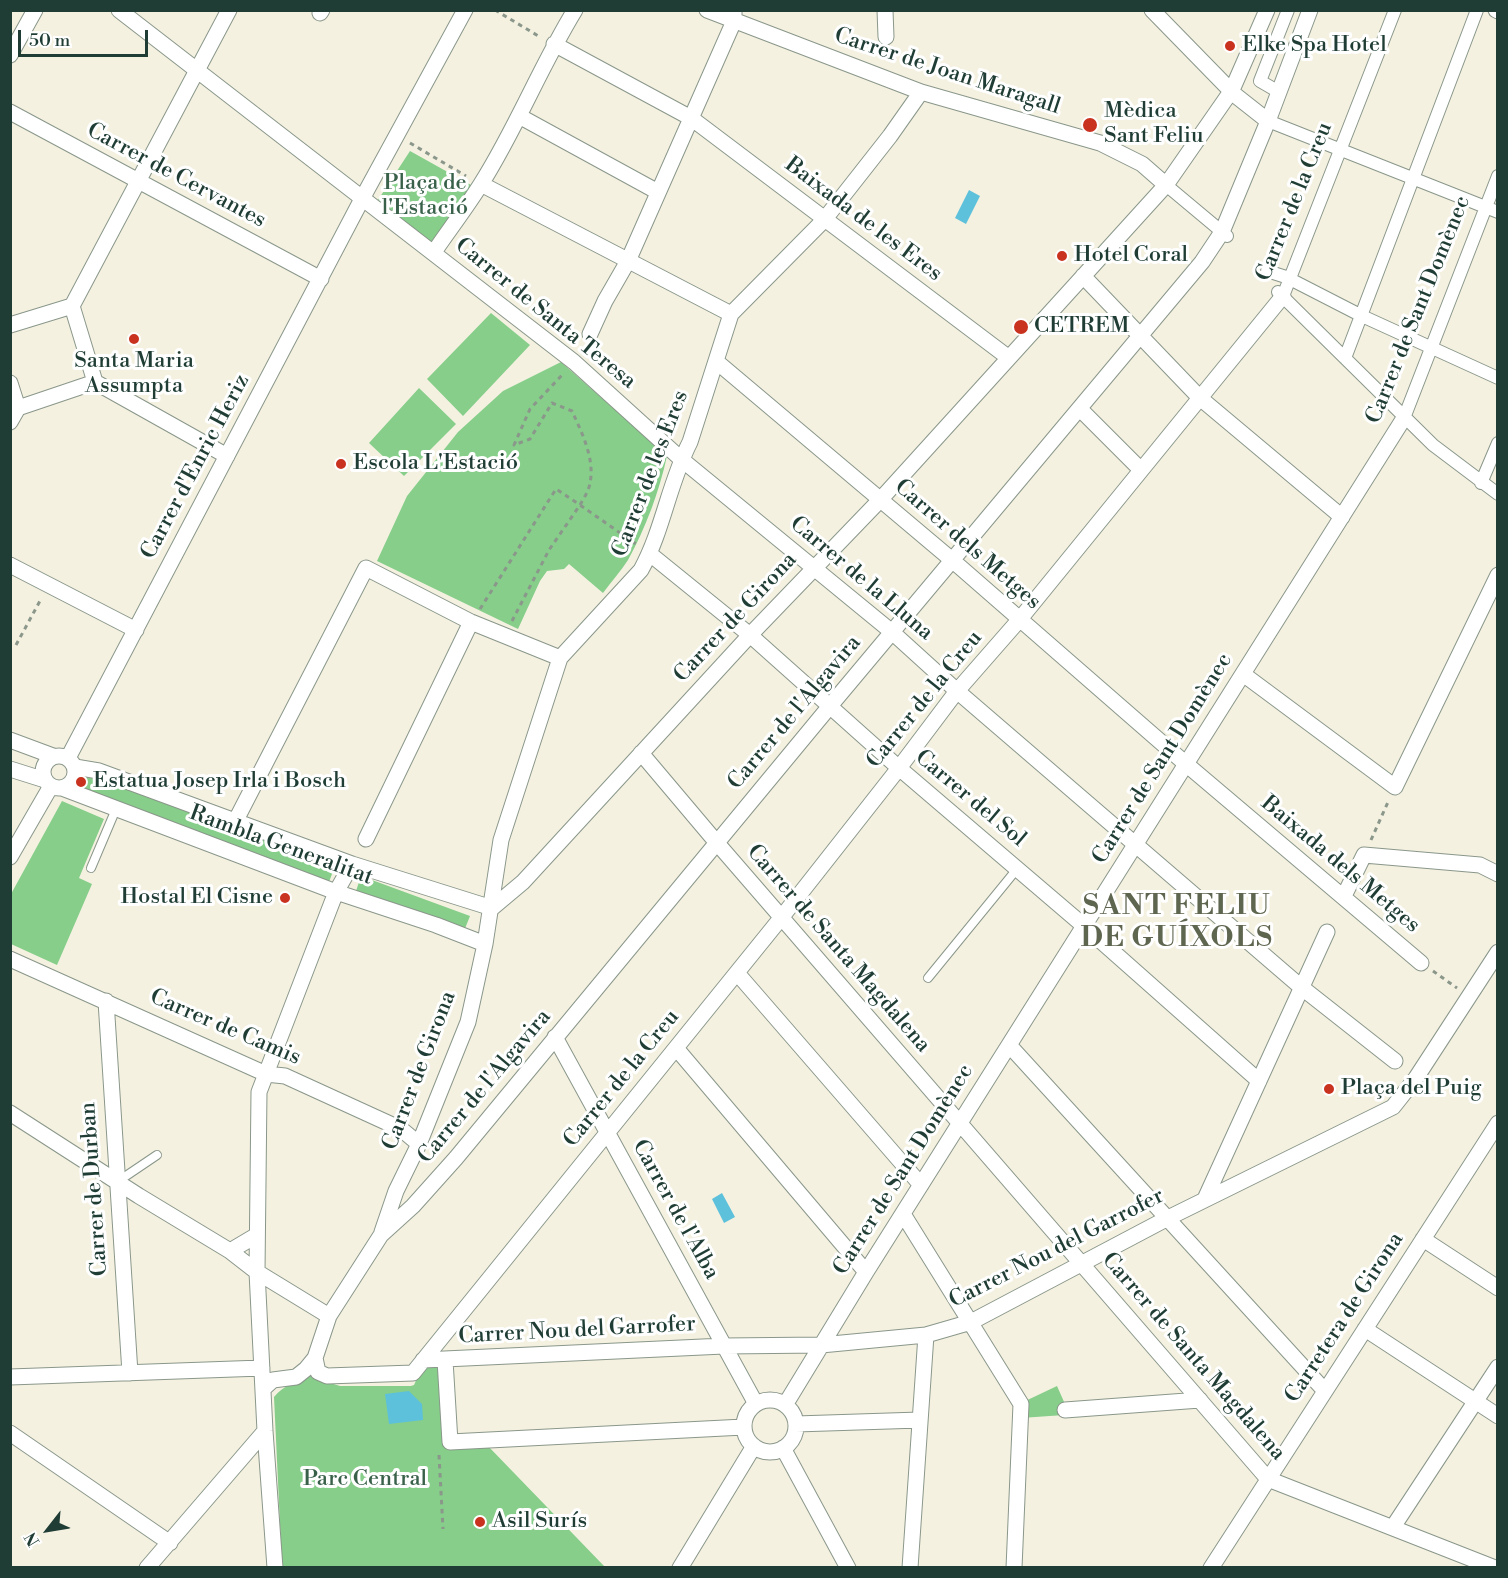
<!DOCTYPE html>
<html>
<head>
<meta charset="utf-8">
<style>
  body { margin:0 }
  #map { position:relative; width:1508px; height:1578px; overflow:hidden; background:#f4f1e1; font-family:"Libre Bodoni",serif }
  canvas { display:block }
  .frame { position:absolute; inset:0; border:12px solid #1f3d34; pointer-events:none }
  .north { position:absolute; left:18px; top:1500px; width:60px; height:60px; -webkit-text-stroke:4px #fff; paint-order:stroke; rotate:239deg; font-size:16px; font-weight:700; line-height:24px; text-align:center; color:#1f3d34 }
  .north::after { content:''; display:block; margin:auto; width:21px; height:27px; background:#1f3d34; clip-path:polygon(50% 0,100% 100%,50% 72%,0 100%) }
  .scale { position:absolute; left:18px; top:30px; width:130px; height:27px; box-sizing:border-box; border:3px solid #1f3d34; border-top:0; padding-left:8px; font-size:18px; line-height:21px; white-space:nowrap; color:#1f3d34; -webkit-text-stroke:4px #fff; paint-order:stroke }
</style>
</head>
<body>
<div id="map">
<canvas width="1508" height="1578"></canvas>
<div class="frame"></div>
<div class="north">N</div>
<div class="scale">50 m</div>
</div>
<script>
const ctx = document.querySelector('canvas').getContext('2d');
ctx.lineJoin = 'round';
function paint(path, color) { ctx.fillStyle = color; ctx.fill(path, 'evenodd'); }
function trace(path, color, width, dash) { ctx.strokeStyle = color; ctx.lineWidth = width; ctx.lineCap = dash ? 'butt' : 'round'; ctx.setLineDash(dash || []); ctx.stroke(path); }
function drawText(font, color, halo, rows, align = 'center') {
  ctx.font = font + ' "Libre Bodoni",serif'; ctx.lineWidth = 6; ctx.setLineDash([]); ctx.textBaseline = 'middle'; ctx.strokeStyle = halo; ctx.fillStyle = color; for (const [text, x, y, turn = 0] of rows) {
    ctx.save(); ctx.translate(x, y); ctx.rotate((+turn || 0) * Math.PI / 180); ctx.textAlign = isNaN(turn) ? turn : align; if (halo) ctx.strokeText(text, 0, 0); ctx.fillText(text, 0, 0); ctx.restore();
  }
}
paint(new Path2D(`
  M 410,151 L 471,185 L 433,244 L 378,200 Z
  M 491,313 L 530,345 L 463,416 L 427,379 Z
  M 561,362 L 667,456 C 659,492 646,527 628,560 C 621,571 611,582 603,593 L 569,564 L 564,569 L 547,571 L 540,581 L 518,629 L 377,561 L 407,496 L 458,432 L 503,391 Z
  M 419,388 L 456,424 L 404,476 L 369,443 Z
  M 83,771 L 335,866 L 329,882 L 76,788 Z
  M 62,801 L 104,819 L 79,878 L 92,884 L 57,965 L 11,944 L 11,894 Z
  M 361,876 L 470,916 L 464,931 L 356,891 Z
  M 423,1365 L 440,1365 L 445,1443 L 487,1445 L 605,1567 L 282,1567 L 274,1397 C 283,1385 298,1382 311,1371 L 314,1378 L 340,1386 L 411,1386 L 414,1385 Z
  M 1057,1386 L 1065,1404 L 1064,1415 L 1021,1418 L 1019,1404 Z`), '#86ce8a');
paint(new Path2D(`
  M 969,190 L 980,196 L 966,224 L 955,218 Z
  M 722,1193 L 735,1217 L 724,1223 L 712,1199 Z
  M 409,1391 L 422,1404 L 423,1420 L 389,1424 L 385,1394 Z`), '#5dc1db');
const service = new Path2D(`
  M 91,868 L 116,809
  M 928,978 L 1017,869
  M 117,1182 L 157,1155`);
const pedestrian = new Path2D(`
  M 1279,92 L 1260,81 L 1288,10
  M 1268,121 L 1498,212
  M 1166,185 L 1227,236
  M 1267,271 L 1286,277 L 1362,316 L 1498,378
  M 1278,292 L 1433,445 L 1498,494
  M 1283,296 L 1395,10
  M 1345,358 L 1477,10
  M 1404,418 L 1498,176
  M 1481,483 L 1498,443`);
const minor = new Path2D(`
  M 119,10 L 574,362 L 681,459 L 892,632 L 957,691 L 1301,987 L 1395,1061
  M 707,10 L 921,92 L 1100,143 L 1142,164 L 1166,185
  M 885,10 L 886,37
  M 1152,10 L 1235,95 L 1268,121
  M 1496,10 L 1498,11
  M 320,13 L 322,10
  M 554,44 L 691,118 L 1009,358
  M 10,55 L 35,10
  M 10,112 L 321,279
  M 519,116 L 658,192
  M 481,184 L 731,314
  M 434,252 C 449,230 466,208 481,184 C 516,129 540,67 575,10
  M 1083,276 L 1200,398 L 1342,517
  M 72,306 L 229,10
  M 10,325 L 72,306
  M 590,334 L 605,301 L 628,261 L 734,21 L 734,12
  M 717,362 L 952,560 L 1186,764 L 1421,963
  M 95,382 L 227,456
  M 10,383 L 18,408 L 95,382 L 72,306
  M 1080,409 L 1141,470
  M 10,422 L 18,408
  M 650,554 L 750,635 L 899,768 L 1084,926 L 1259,1081
  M 10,565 L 136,630
  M 1243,674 L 1395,787 L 1498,575
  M 10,740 L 53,756
  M 641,753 L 717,843 L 1268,1479 L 1495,1568
  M43 772a16 16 0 1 1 32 0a16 16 0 1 1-32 0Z
  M 68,758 L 363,197 L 465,10
  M 75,767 L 99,771 L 352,864 L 492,908
  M 10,769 L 45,780
  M 62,788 L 336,892 L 436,925 L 485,944
  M 236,820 L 366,568 L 471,622 L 560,658
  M 366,839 L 471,622
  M 10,857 L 51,786
  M 1344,896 L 1364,855 L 1480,865 L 1498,874
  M 492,908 L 523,882 L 750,635 L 880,500 L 1166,185 L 1232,90 L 1267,10
  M 10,959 L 266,1074 L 285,1076 L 401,1129 L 419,1144
  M 737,973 L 921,1185
  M 106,1001 L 130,1373
  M 555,1037 L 756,1404
  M 1009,1045 L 1325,1391
  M 676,1048 L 866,1272
  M 10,1113 L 139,1196 L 230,1251 L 257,1272 L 329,1316
  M 1205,1199 L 1327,932
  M 903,1214 L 1021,1404 L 1014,1568
  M 382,1232 L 396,1191 L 419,1144 L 468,1022 L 485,944 L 501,840 L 560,658 L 641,570 C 663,530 669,483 690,442 L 731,314 L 824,220 L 890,136 L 921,92
  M 1423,1239 L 1498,1288
  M 230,1251 L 257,1235
  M 1365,1329 L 1498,1416
  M 315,1358 L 318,1372 L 327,1376 L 413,1373 L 781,918 L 899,768 L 957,691 L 1020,619 L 1283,296
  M 423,1360 L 724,1346 L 821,1345 L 926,1335 L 971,1322 L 1168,1218 L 1393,1107 L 1416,1078 L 1498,952
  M 445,1360 L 450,1442 L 744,1427
  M 10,1377 L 262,1368
  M 263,1389 L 273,1380 L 296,1377 L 306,1369 L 315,1358 L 329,1316 L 381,1235 L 413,1206 L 456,1158 L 830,706 L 1202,262 L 1222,232 L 1268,121 L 1310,10
  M744 1426a26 26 0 1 1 52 0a26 26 0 1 1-52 0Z
  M 785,1405 L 866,1272 L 1404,418
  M 1065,1410 L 1200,1400
  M 796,1424 L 920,1420
  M 10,1433 L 170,1543
  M 783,1448 L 848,1568
  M 1393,1527 L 1498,1367
  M 147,1568 L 265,1431
  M 275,1568 L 265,1431 L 257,1272 L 259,1092 L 336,892 L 352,864
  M 680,1568 L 754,1446
  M 910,1568 L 926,1335
  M 1211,1568 L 1498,1123`);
trace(service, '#8a978a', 10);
trace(pedestrian, '#8a978a', 14);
trace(minor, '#8a978a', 17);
trace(new Path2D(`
  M 495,10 L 540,37
  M 410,143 L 466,176
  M 480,609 L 556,489 L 580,505 C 584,498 589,490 590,483 C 595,459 582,433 572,411 L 552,403 L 530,439 L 514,445 L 530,409 L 564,373
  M 512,621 L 549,550 L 580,505 L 636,544
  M 16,645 L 41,599
  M 1371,840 L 1388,802
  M 1433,971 L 1457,988
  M 439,1455 L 443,1529`), '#8a978a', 3, [4.5, 4.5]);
trace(service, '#fff', 8);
trace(pedestrian, '#fff', 12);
trace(minor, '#fff', 15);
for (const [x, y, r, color] of [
  [1230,46,6,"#c8321e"],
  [1090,125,8,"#c8321e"],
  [1062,256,6,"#c8321e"],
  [1021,327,8,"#c8321e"],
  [134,339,6,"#c8321e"],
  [341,464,6,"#c8321e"],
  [81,782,6,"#c8321e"],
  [285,898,6,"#c8321e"],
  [1329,1089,6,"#c8321e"],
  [480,1522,6,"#c8321e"]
]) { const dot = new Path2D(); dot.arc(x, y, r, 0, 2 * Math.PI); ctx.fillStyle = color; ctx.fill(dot); trace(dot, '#fff', 2); }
drawText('22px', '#1f3d34', '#fff', [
  ["Elke Spa Hotel",1242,46],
  ["Mèdica",1104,112],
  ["Sant Feliu",1104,137],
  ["Hotel Coral",1074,256],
  ["CETREM",1034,327],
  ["Santa Maria",134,362,"center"],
  ["Assumpta",134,387,"center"],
  ["Escola L'Estació",353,464],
  ["Estatua Josep Irla i Bosch",93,782],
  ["Hostal El Cisne",273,898,"right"],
  ["Plaça del Puig",1341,1089],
  ["Asil Surís",492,1522]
], 'left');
drawText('22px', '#1f3d34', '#fff', [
  ["Carrer de Joan Maragall",947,72,18],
  ["Carrer de Cervantes",176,176,28],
  ["Carrer de la Creu",1295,202,-68],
  ["Baixada de les Eres",863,220,37],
  ["Carrer de Sant Domènec",1419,310,-68],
  ["Carrer de Santa Teresa",545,314,39],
  ["Carrer d'Enric Heriz",196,467,-62],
  ["Carrer de les Eres",651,474,-69],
  ["Carrer dels Metges",967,545,41],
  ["Carrer de la Lluna",861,579,40],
  ["Carrer de Girona",736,618,-47],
  ["Carrer de la Creu",925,700,-51],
  ["Carrer de l'Algavira",795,713,-50],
  ["Carrer de Sant Domènec",1163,759,-58],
  ["Carrer del Sol",970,799,40],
  ["Rambla Generalitat",281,846,20],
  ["Baixada dels Metges",1340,865,40],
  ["Carrer de Santa Magdalena",838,949,49],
  ["Carrer de Camis",225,1028,23],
  ["Carrer de Girona",420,1071,-69],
  ["Carrer de la Creu",622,1079,-51],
  ["Carrer de l'Algavira",485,1087,-50],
  ["Carrer de Sant Domènec",904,1170,-58],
  ["Carrer de Durban",95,1189,-94],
  ["Carrer de l'Alba",675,1210,61],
  ["Carrer Nou del Garrofer",1057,1249,-27],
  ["Carretera de Girona",1345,1318,-57],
  ["Carrer Nou del Garrofer",577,1331,-3],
  ["Carrer de Santa Magdalena",1193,1357,49]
]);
drawText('22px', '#39614a', '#fff', [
  ["Plaça de",425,184],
  ["l'Estació",425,209],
  ["Parc Central",365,1480]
]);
ctx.letterSpacing = '1.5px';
drawText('bold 28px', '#5f6650', '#fff', [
  ["SANT FELIU",1177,907],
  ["DE GUÍXOLS",1177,939]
]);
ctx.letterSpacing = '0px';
</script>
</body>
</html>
